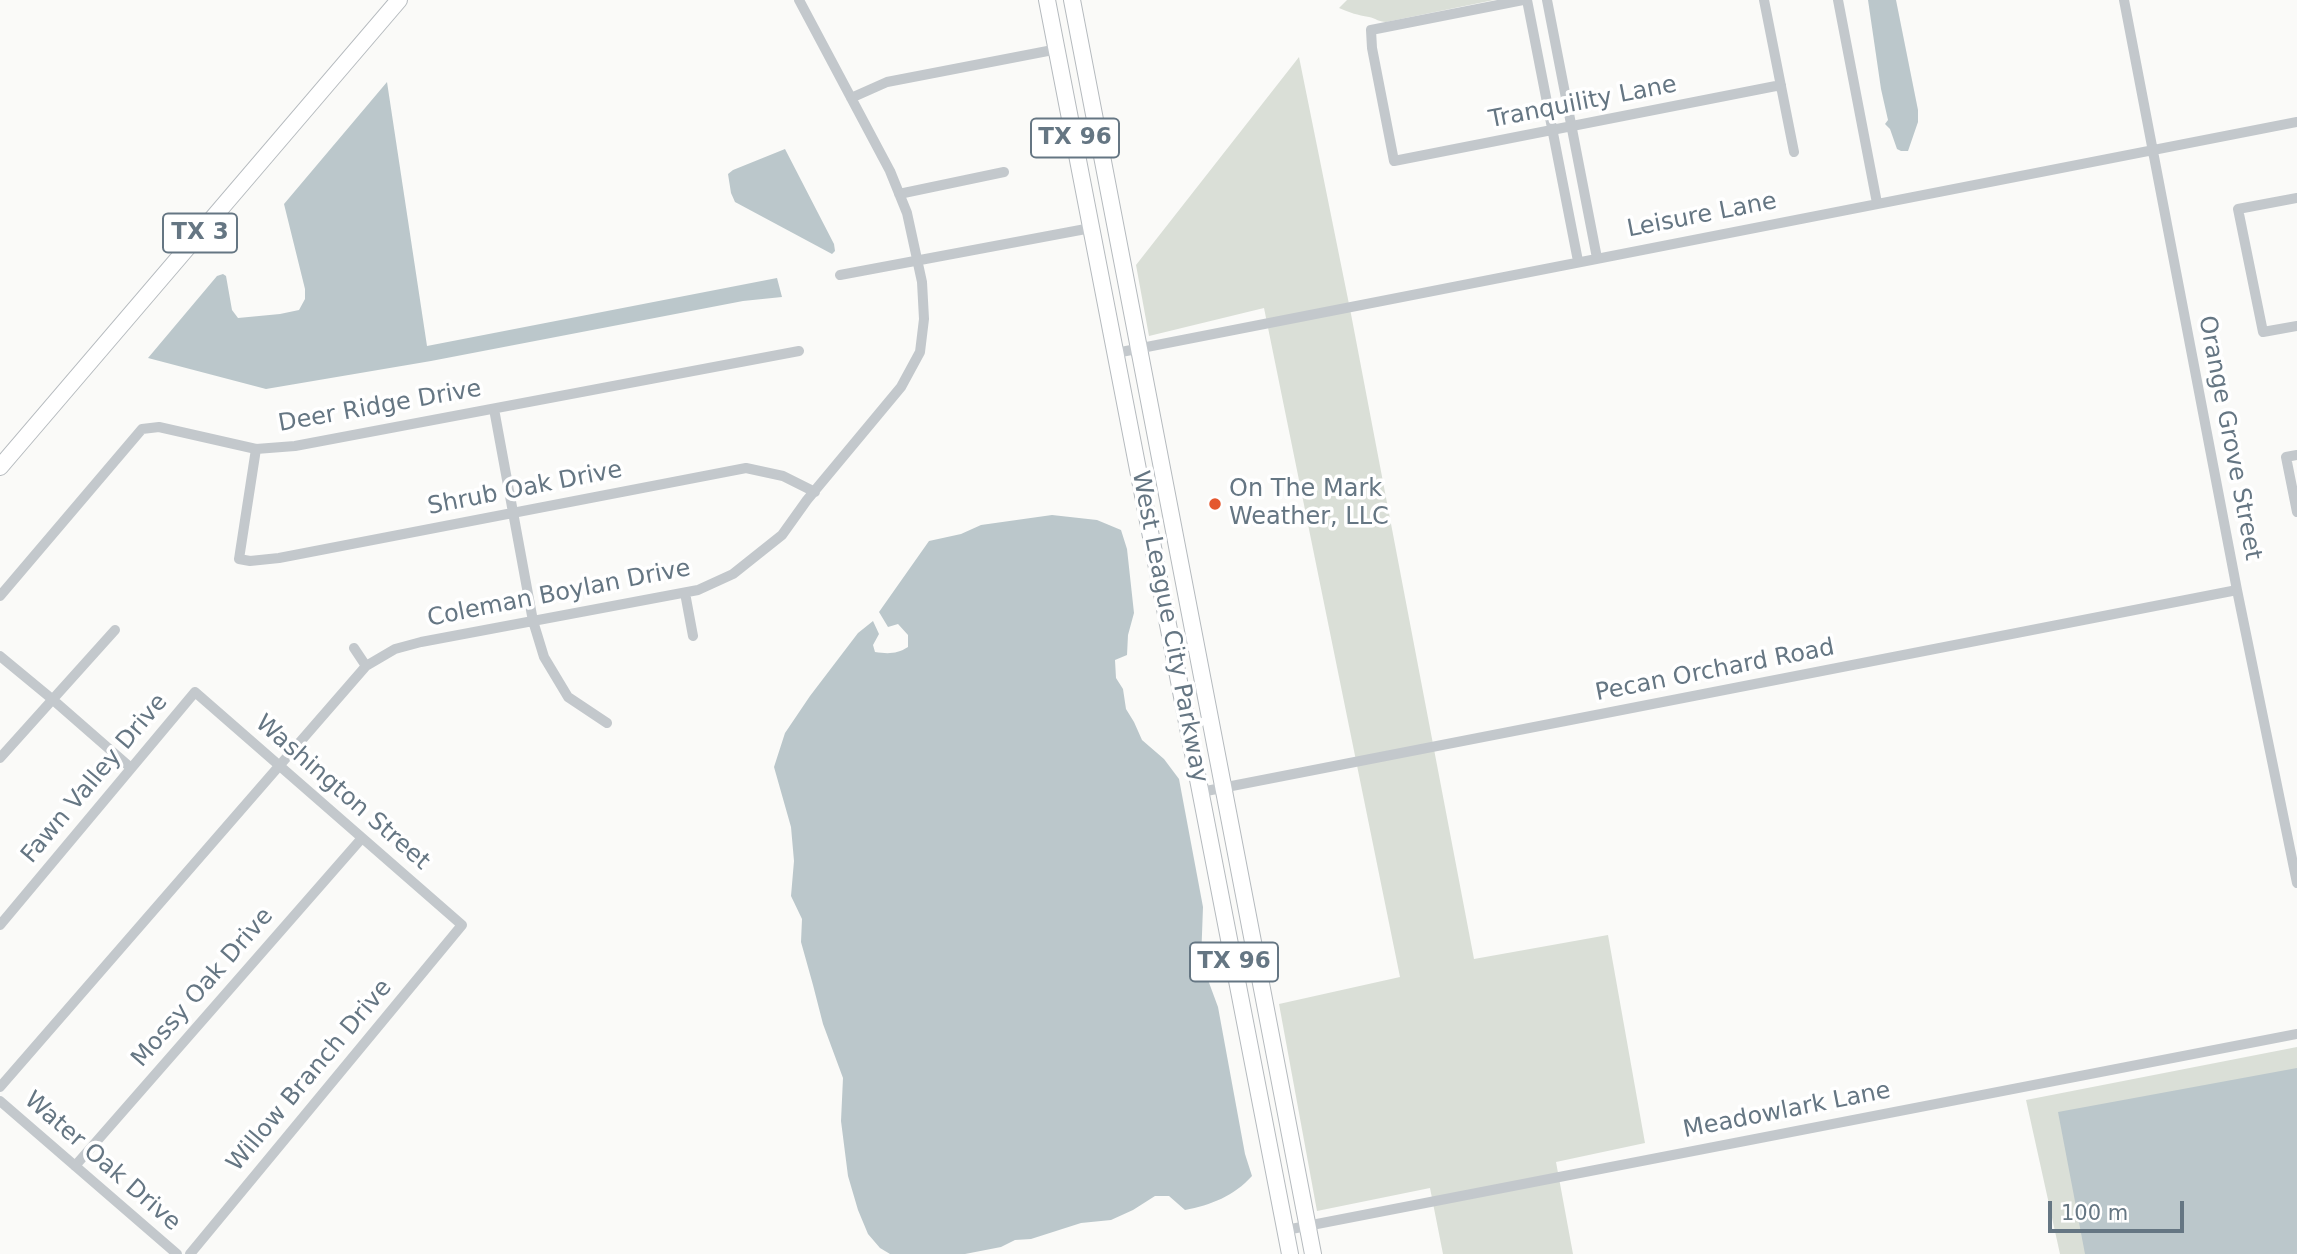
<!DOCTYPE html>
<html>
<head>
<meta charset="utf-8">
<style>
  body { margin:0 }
  #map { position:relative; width:2297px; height:1254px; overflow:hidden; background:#fafaf8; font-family:"DejaVu Sans",sans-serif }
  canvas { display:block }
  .scale { position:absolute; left:2048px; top:1201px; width:136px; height:32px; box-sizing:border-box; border:4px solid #657683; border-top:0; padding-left:9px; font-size:21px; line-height:24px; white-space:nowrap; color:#657683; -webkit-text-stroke:5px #fff; paint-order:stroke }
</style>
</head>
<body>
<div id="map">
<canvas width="2297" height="1254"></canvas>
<div class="scale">100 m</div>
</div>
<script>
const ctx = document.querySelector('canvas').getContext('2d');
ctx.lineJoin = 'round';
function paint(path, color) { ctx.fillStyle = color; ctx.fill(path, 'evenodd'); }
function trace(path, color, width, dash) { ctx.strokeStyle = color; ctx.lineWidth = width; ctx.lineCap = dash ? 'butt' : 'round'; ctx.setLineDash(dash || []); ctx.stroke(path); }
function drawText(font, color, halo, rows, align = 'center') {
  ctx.font = font + ' "DejaVu Sans",sans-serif'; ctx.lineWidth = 7; ctx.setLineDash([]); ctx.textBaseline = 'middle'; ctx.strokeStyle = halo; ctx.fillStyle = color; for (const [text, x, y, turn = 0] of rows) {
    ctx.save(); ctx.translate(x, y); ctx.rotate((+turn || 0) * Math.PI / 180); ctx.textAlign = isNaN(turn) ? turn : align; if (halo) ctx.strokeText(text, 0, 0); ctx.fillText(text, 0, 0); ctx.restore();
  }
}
paint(new Path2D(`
  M 1347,0 L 1494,0 L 1386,22 C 1379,22 1375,18 1369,17 C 1357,15 1351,13 1339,8 Z
  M 1299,57 L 1351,314 L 1474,959 L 1608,935 L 1645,1143 L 1556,1162 L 1573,1254 L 1443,1254 L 1430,1188 L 1317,1211 L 1279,1004 L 1400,977 L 1264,308 L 1149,336 L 1136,265 Z
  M 2297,1047 L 2297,1254 L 2060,1254 L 2026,1100 Z`), '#dadfd7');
paint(new Path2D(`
  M 1868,0 L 1896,0 L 1918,110 L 1918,122 L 1908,151 L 1901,151 L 1897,149 L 1890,129 L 1885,124 L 1888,120 L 1881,89 Z
  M 387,82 L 427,346 L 777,278 L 782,297 L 743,301 L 431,361 L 266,389 L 148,358 L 217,276 L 223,274 L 226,276 L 232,310 L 238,318 L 280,314 L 299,310 L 305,299 L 305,289 L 284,204 Z
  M 785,149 L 834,244 L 835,251 L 832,254 L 735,202 L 731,193 L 728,174 L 733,170 Z
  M 1052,515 L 1097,520 L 1121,530 L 1127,549 L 1134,613 L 1128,635 L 1127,655 L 1115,660 L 1116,678 L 1123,689 L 1126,709 L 1134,722 L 1142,740 L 1164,759 L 1179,779 L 1203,907 L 1201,961 L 1218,1007 L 1245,1154 L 1252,1176 C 1234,1196 1211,1205 1185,1210 L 1169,1196 L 1155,1196 L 1133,1210 L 1111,1220 L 1081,1223 L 1031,1239 L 1015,1240 L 1001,1247 L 965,1254 L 890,1254 L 880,1248 L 868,1234 L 858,1210 L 848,1176 L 841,1121 L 843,1078 L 823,1024 L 813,985 L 801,942 L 802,919 L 791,896 L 794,861 L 791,827 L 774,767 L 785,733 L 810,696 L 858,633 L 873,621 L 879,634 L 873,645 L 875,652 C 888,654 897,654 908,647 L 908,635 L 898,624 L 888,627 L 879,612 L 929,541 L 961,534 L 981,525 Z
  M 2297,1068 L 2297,1254 L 2085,1254 L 2058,1112 Z`), '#bbc7cb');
const primary = new Path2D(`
  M 1047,0 L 1290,1254
  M 1072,0 L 1313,1254
  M 0,467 L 399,0`);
trace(primary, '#b5babe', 18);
trace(new Path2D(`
  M 1523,0 L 1371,30 L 1372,48 L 1394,161 L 1781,85
  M 1527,0 L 1578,261
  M 1547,0 L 1597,258
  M 1764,0 L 1794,152
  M 1838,0 L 1877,203
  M 2124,0 L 2237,590 L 2297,883
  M 851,98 L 887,82 L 1058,49
  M 899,194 L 1004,172
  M 2297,198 L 2238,209 L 2263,332 L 2297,326
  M 840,275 L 1091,228
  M 1116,353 L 2297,122
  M 494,409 L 533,621 L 544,657 L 568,697 L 607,723
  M 256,449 L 239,559 L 250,561 L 279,558 L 746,468 L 783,476 L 815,492
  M 2297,455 L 2286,457 L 2297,512
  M 685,593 L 693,636
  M 0,596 L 142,429 L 159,427 L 256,449 L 295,446 L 799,351
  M 354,648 L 366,666
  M 0,656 L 52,699 L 131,768
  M 0,758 L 115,630
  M 1201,792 L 2237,590
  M 0,925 L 195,692 L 462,925 L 190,1254
  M 0,1087 L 366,666 L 395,649 L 421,642 L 698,590 L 733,574 L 782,535 L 807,500 L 901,387 L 920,352 L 924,319 L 922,282 L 907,213 L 890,171 L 799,0
  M 0,1101 L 177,1254
  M 75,1166 L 362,838
  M 1286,1230 L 2297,1034`), '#c3c8cc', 10);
trace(primary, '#fff', 16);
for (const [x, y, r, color] of [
  [1215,504,7,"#e4572e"]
]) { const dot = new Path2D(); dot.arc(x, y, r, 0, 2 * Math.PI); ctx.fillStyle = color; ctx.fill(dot); trace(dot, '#fff', 2.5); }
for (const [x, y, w] of [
  [1075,138,88],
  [200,233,74],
  [1234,962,88]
]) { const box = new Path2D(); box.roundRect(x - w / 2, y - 19.5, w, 39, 5); ctx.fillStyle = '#fff'; ctx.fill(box); trace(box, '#657683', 2); }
drawText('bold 23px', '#657683', null, [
  ["TX 96",1075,138],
  ["TX 3",200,233],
  ["TX 96",1234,962]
]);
drawText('24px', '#657683', '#fff', [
  ["Tranquility Lane",1583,103,-11],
  ["Leisure Lane",1702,216,-11],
  ["Deer Ridge Drive",380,407,-10],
  ["Orange Grove Street",2229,438,79],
  ["Shrub Oak Drive",525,489,-11],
  ["Coleman Boylan Drive",559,594,-11],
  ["West League City Parkway",1169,627,79],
  ["Pecan Orchard Road",1715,671,-11],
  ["Fawn Valley Drive",95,779,-50],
  ["Washington Street",342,793,41],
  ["Mossy Oak Drive",203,988,-49],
  ["Willow Branch Drive",310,1076,-50],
  ["Meadowlark Lane",1787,1111,-11],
  ["Water Oak Drive",102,1162,41]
]);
drawText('24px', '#657683', '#fff', [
  ["On The Mark",1229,490],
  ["Weather, LLC",1229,518]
], 'left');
</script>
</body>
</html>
